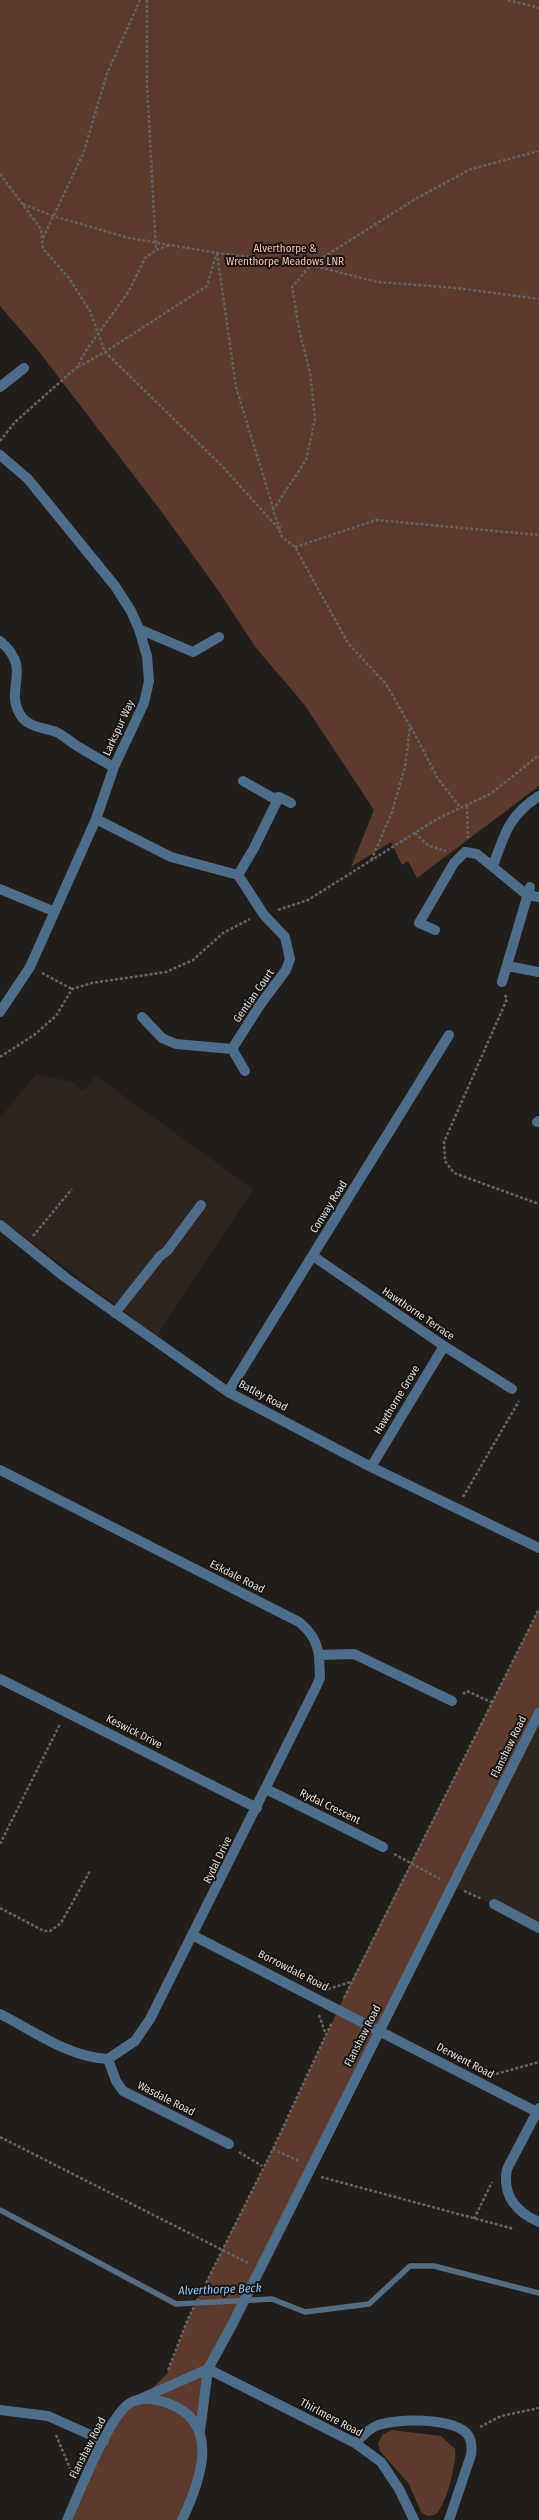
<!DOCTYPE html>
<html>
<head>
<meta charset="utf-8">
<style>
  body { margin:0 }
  canvas { display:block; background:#211e1c }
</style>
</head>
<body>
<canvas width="539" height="2520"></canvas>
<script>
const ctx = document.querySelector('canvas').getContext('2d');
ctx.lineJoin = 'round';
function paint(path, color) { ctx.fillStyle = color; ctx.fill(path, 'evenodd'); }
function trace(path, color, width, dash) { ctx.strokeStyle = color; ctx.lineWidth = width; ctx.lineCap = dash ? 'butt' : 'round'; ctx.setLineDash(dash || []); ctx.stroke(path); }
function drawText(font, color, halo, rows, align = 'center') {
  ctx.font = font + ' "Fira Sans Condensed",sans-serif'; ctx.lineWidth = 4; ctx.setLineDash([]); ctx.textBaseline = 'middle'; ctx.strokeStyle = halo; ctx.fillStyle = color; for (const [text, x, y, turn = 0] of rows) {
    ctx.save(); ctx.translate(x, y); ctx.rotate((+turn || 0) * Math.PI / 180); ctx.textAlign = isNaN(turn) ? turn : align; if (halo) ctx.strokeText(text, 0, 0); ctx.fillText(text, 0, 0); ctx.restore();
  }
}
paint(new Path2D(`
  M 36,1074 L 73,1082 L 83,1091 L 96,1076 L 253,1189 L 157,1336 L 0,1218 L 0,1118 Z
  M 539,1713 L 539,1928 L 453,1886 Z`), '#2e2420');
paint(new Path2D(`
  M 0,0 L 539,0 L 539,786 L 417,878 L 408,861 L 402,865 L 391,842 L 351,867 L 374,810 L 304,704 L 256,648 L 218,590 L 161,511 L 37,349 L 0,306 Z
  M 539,1609 L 539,1713 L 208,2369 L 203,2461 L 182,2520 L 67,2520 L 121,2412 L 142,2398 L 167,2374 L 188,2319 L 273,2149 L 351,1982 Z
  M 392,2430 L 441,2436 L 455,2449 C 457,2462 446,2507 435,2515 L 427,2516 L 421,2512 L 409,2484 L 380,2451 L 378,2444 L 382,2435 Z`), '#5c3b2f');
trace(new Path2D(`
  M 0,2210 L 176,2304 L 272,2299 L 305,2312 L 369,2304 L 410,2266 L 434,2266 L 539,2293`), '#566c80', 5.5);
trace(new Path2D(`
  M 147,0 L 147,85 L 156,250
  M 508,0 L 539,8
  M 0,174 L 41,229 L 43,249 L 69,278 L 90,311 L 105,352 L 222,466 L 279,529 L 282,537 L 295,547 L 348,643 L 386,684 L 410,726 L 405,767 L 392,812 L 371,861
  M 23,204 L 53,216 L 129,238 L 217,253 L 311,265 L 417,198 L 471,169 L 539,151
  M 43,238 L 83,154 L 107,74 L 140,0
  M 217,253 L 236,387 L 274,511
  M 78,367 L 105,352 L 207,286 L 216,255
  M 0,441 L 15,422 L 77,367 L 87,349 L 129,291 L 145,258 L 156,250 L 170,245
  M 280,529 L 273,510 L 306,460 L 315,419 L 310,372 L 300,334 L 292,287 L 311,265 L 377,282 L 457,288 L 539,299
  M 295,547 L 376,520 L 539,535
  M 411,727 L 438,779 L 461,808
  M 467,806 L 468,838
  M 415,833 L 429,846 L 446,851
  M 278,910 L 308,900 L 437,819 L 492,793 L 539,755
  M 42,973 L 72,989
  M 505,995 L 507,999 L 444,1142 L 445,1161 L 454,1173 L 539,1204
  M 0,1057 L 34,1035 L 56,1016 L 72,989 L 92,983 L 166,972 L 193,960 L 223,933 L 250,919
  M 33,1236 L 72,1189
  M 463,1497 L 519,1401
  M 463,1694 L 467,1691 L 493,1703
  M 0,1844 L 60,1724
  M 394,1854 L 440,1879
  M 464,1891 L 482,1899
  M 0,1908 L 44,1931 L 50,1931 L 61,1923 L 90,1871
  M 328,1989 L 351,1982
  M 344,1998 L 539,1609
  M 319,2015 L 326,2035
  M 496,2074 L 539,2062
  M 0,2137 L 248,2263
  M 273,2149 L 299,2161
  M 239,2152 L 262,2166
  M 321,2177 L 514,2229
  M 474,2219 L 492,2182
  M 168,2370 L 188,2319 L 273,2149 L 332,2022
  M 480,2427 L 501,2416 L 539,2408
  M 56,2435 L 72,2473`), '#666362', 2.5, [3, 2]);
trace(new Path2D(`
  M 0,387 L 24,368
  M 0,455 L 28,479 L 115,586 L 131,611 L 139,629 L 147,656 L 149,681 L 144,703 L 114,767 L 96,819 L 30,967 L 0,1012
  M 139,629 L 193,652 L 219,637
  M 0,641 C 34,669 3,689 21,716 C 28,727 45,728 56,732 C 63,735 68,740 74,744 C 87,752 100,760 114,767
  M 243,781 L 273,798 L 279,797 L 291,803
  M 96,819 L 171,857 L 238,875 L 264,915 L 285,937 L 290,959 L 286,970 L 260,1005 L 232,1049
  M 493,866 C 504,835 509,815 539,796
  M 238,875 L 254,848 L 279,797
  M 0,889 L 53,911
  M 435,930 L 419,923 L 454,863 L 465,852 L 477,854 L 527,895 L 539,897
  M 507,966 L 539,972
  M 502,982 L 530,887
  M 142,1017 L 162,1038 L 176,1044 L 232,1049 L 245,1071
  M 537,1122 L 539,1121
  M 0,1225 L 66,1278 L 228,1392 L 371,1467 L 539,1548
  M 313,1256 L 444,1346 L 512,1389
  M 115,1313 L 160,1256 L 167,1251 L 201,1205
  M 228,1392 L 449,1035
  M 371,1467 L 444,1346
  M 0,1470 L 299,1622 C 311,1632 316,1640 319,1655 L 354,1654 L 452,1701
  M 0,1679 L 257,1808
  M 266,1789 L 383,1847
  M 494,1904 L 539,1928
  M 194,1936 L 539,2113
  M 0,2014 C 34,2031 70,2058 108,2059 L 116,2081 L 123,2091 L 229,2144
  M 108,2059 L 135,2041 L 150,2019 L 316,1687 L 320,1678 L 319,1655
  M 539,2108 L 507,2169 C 502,2195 516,2212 539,2222
  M 208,2369 L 355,2443 L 381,2462 L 399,2489 L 414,2520
  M 142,2398 L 208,2369
  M 0,2410 L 48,2416 L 104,2441
  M 200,2431 L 208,2369 L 232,2325 L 539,1713
  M 355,2443 C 361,2437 369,2429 376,2426 C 395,2418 454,2417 468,2435 C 472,2441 472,2448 471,2455 L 449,2520
  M 67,2520 C 78,2496 109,2415 130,2403 C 142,2396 155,2399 167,2403 C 223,2422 200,2482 182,2520`), '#4f6c88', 10);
drawText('11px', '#f9bea8', '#181513', [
  ["Alverthorpe &",285,249],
  ["Wrenthorpe Meadows LNR",285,262]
]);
drawText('11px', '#dedcdb', '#181513', [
  ["Larkspur Way",119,728,-65],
  ["Gentian Court",254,996,-55],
  ["Conway Road",329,1207,-58],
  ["Hawthorne Terrace",418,1314,34],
  ["Batley Road",263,1396,28],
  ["Hawthorne Grove",397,1400,-59],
  ["Eskdale Road",237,1577,27],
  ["Keswick Drive",134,1732,27],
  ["Flanshaw Road",509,1747,-64],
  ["Rydal Crescent",330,1807,26],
  ["Rydal Drive",218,1860,-64],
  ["Borrowdale Road",293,1971,27],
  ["Flanshaw Road",363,2036,-63],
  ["Derwent Road",465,2061,28],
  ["Wasdale Road",166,2099,27],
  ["Thirlmere Road",331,2418,28],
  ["Flanshaw Road",88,2448,-63]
]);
drawText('italic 12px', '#8dc4f8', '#181513', [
  ["Alverthorpe Beck",220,2290,-2]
]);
</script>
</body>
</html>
